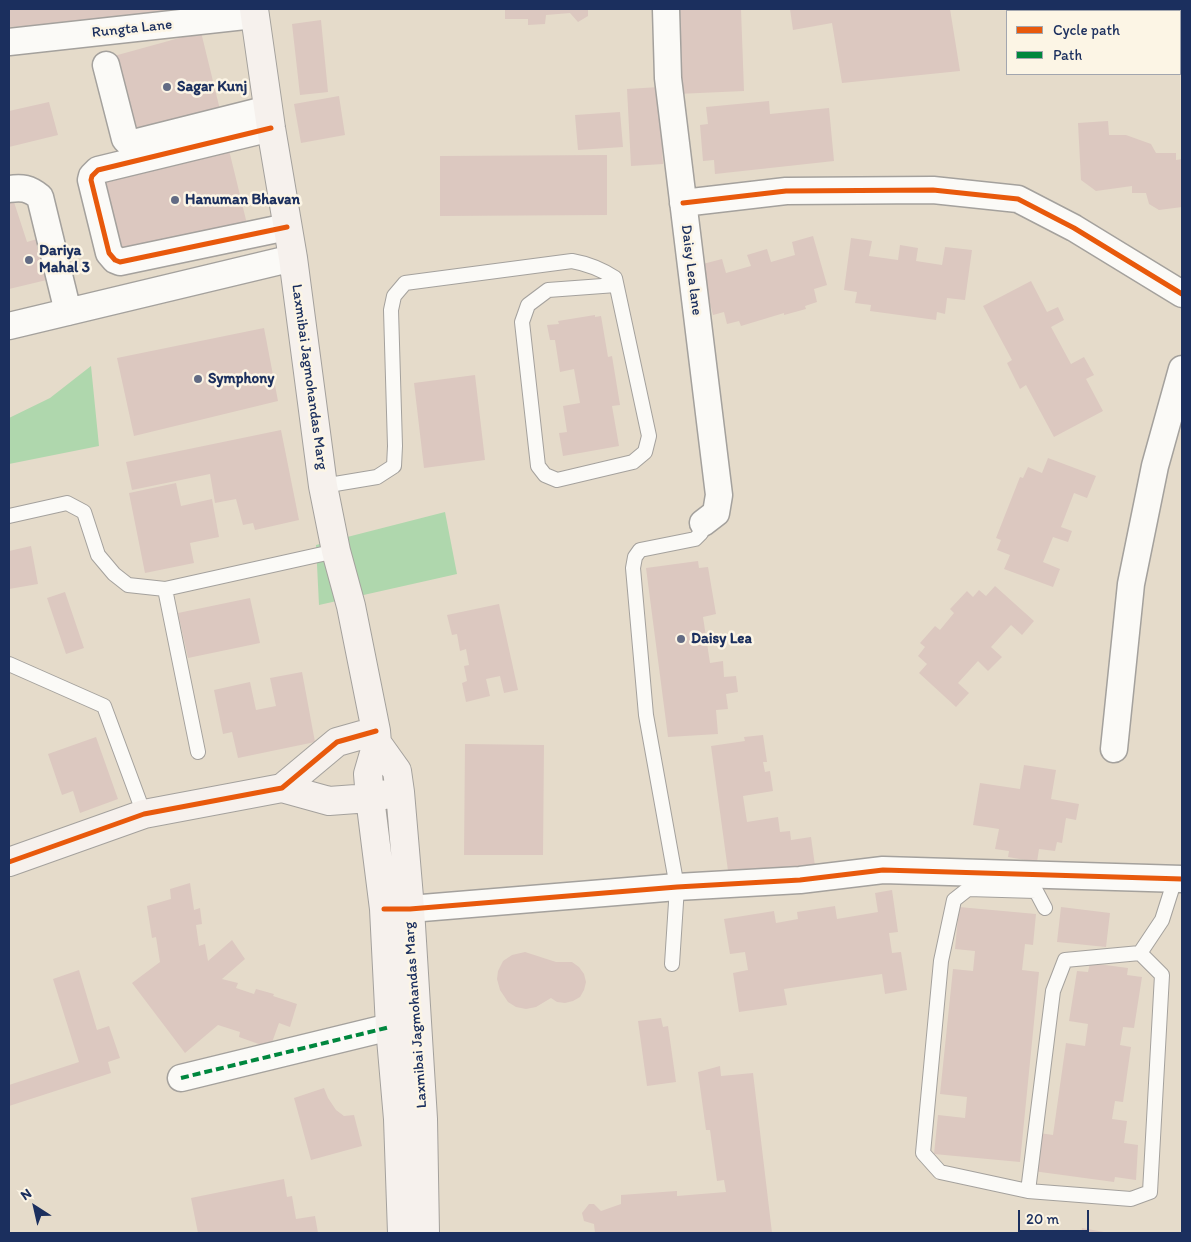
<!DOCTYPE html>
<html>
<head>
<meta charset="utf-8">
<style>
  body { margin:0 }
  #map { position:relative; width:1191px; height:1242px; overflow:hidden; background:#e5dbca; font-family:Itim,sans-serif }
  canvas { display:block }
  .frame { position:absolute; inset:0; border:10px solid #1b2f5e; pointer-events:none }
  .legend { position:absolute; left:1006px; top:10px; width:175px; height:65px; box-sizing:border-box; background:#fcf5e5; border:1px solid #a2a6af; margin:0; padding:6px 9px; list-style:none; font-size:15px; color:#1b2f5e }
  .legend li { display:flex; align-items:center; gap:10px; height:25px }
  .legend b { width:25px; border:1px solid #a2a6af }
  .north { position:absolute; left:10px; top:1182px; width:50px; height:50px; -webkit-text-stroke:4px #fcf5e5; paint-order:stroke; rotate:325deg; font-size:14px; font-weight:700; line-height:20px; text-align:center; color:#1b2f5e }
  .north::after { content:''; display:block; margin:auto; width:18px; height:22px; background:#1b2f5e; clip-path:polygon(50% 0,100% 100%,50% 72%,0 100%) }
  .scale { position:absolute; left:1018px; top:1210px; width:71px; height:22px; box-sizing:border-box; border:2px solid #1b2f5e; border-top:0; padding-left:6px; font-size:15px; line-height:18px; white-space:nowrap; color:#1b2f5e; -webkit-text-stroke:4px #fcf5e5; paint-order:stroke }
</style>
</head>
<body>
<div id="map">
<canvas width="1191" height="1242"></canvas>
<div class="frame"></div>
<ul class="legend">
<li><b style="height:6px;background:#e8590c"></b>Cycle path</li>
<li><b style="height:6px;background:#00873e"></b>Path</li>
</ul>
<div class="north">N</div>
<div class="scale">20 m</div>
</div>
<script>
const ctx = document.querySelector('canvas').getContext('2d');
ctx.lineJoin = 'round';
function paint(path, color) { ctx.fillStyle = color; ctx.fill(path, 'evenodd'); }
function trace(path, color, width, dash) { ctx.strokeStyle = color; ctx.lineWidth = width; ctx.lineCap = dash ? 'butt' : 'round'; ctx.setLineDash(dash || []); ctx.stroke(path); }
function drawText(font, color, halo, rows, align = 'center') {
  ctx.font = font + ' Itim,sans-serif'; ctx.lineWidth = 5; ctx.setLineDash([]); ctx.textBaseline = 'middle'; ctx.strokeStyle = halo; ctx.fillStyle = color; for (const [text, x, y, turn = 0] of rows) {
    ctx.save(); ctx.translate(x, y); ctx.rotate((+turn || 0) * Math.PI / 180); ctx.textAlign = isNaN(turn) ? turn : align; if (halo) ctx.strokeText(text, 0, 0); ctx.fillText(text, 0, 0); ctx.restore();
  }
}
paint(new Path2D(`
  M 91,366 L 99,446 L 9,464 L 9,418 L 50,398 Z
  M 445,512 L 457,574 L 319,605 L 316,545 Z`), '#afd7ad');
paint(new Path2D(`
  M 9,9 L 177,9 L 164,18 L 9,27 Z
  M 505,9 L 588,9 L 588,16 L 578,22 L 570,13 L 546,15 L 545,24 L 528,25 L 528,19 L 505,19 Z
  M 674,9 L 741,9 L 744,91 L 677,94 Z
  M 790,9 L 950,9 L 960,71 L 842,83 L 832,23 L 793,30 Z
  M 1127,9 L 1171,9 L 1172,11 L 1128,11 Z
  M 321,20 L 328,92 L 300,95 L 292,24 Z
  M 201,32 L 222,118 L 133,141 L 114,56 Z
  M 659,87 L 663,164 L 631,166 L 627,89 Z
  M 339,96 L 345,135 L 301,143 L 294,104 Z
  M 769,101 L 770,114 L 829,108 L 834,161 L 715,174 L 714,160 L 703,161 L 700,125 L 708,124 L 706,107 Z
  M 49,102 L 58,135 L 9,147 L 9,111 Z
  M 620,112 L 623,147 L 578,150 L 575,115 Z
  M 1108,121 L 1109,135 L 1126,135 L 1151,144 L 1156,153 L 1176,153 L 1176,160 L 1182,159 L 1182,207 L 1159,210 L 1149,204 L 1146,193 L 1132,193 L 1132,186 L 1096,191 L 1081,180 L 1078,123 Z
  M 228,146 L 247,224 L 122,254 L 104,176 Z
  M 607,155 L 607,215 L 440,216 L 440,156 Z
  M 14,202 L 27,242 L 44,237 L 55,278 L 9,289 L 9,203 Z
  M 813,236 L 827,285 L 814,289 L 817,302 L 805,306 L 806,309 L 784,315 L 784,313 L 741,326 L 739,321 L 727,324 L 724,312 L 713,315 L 699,265 L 722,259 L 726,273 L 751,266 L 747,255 L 767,249 L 771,262 L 795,255 L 792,242 Z
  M 851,238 L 872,241 L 869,256 L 898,260 L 900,245 L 918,248 L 916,261 L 942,265 L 945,247 L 972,250 L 965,300 L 947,298 L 945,314 L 937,312 L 936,320 L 870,311 L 871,305 L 855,303 L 857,292 L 844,290 Z
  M 1031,281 L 1047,312 L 1058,307 L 1064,320 L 1051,327 L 1071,364 L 1084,357 L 1094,375 L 1086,379 L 1103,411 L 1054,437 L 1026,385 L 1020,389 L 1007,363 L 1012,360 L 983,306 Z
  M 595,315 L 595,317 L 601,316 L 608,357 L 612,356 L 620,405 L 612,406 L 619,446 L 563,456 L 559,433 L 567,432 L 563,406 L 580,403 L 574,369 L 560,372 L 555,340 L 550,340 L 547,325 L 559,324 L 558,321 Z
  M 264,328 L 278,401 L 134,436 L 117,358 Z
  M 475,375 L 485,460 L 424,468 L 414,383 Z
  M 281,430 L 299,520 L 255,530 L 253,523 L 243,525 L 236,499 L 215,503 L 210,474 L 132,490 L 126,462 Z
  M 1048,458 L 1096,476 L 1087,498 L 1074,493 L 1061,527 L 1072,531 L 1068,542 L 1053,537 L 1043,562 L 1060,569 L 1053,587 L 1004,569 L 1010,555 L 997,550 L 1001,540 L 996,538 L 1020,477 L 1023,478 L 1028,467 L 1042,473 Z
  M 176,483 L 181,506 L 212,499 L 219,537 L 190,543 L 194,563 L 145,573 L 129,493 Z
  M 31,546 L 38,584 L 9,589 L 9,551 Z
  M 698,561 L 699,568 L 708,567 L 716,614 L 703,617 L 710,663 L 723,661 L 724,677 L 736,676 L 738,692 L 726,694 L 728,709 L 716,710 L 718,734 L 668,737 L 646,568 Z
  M 995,586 L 1034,621 L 1022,635 L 1011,625 L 991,647 L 1002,657 L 988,671 L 978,661 L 958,683 L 969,693 L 956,707 L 919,673 L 927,664 L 918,656 L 925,647 L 920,643 L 935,626 L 940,630 L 954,613 L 950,609 L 967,591 L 973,597 L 979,590 L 986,596 Z
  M 65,592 L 84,648 L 66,654 L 47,598 Z
  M 250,598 L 260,643 L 188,658 L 178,613 Z
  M 499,604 L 518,690 L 504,693 L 500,676 L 486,679 L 490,696 L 466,702 L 462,683 L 467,681 L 464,666 L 469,665 L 466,649 L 460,651 L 457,634 L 452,635 L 447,615 Z
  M 302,672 L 315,742 L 238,758 L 232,732 L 223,734 L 214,690 L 250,682 L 256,710 L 276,706 L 270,678 Z
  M 763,735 L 767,762 L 763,762 L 765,772 L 770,771 L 773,791 L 743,796 L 747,822 L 778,817 L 780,832 L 790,831 L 791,840 L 811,837 L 815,866 L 729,878 L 711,746 L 745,741 L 744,737 Z
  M 96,737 L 118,799 L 80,813 L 73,791 L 62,795 L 48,754 Z
  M 465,744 L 544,745 L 543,855 L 464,855 Z
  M 1024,765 L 1056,770 L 1051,799 L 1079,804 L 1076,820 L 1066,818 L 1062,843 L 1057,842 L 1055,851 L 1039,849 L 1037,862 L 1008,857 L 1009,851 L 995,849 L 999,829 L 973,825 L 980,783 L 1020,789 Z
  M 190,883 L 194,910 L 200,908 L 202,924 L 196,925 L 199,946 L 205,944 L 208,961 L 232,940 L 245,959 L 222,979 L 238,983 L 236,988 L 254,994 L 256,989 L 274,994 L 273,996 L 297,1004 L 290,1027 L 279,1023 L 270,1048 L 239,1037 L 240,1032 L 218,1025 L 185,1053 L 132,983 L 160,962 L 156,937 L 152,938 L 147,906 L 171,899 L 170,889 Z
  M 892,890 L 898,932 L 889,933 L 892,953 L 901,952 L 907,990 L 885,994 L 882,974 L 784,989 L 787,1005 L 739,1012 L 733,973 L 748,970 L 745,952 L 730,954 L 724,919 L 774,911 L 776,923 L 798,919 L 797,912 L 835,906 L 837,919 L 878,912 L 875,893 Z
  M 959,907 L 1036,914 L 1033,945 L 1025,944 L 1022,970 L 1039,972 L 1020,1162 L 934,1154 L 938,1115 L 965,1118 L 967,1097 L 940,1094 L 953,969 L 973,971 L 975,951 L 955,949 Z
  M 1061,907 L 1110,913 L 1106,947 L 1057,942 Z
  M 525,952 L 556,962 L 572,962 L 579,967 L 584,974 L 586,982 L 584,990 L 580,997 L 573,1001 L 565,1003 L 557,1002 L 551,998 L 536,1007 L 526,1009 L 516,1007 L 508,1002 L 500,990 L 497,979 L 498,971 L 503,961 L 512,955 Z
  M 1090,963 L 1128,968 L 1127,975 L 1142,977 L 1134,1028 L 1123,1027 L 1120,1045 L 1131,1047 L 1123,1102 L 1115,1101 L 1112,1119 L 1127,1121 L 1124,1143 L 1138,1145 L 1136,1180 L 1115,1177 L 1114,1182 L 1033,1171 L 1039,1133 L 1053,1135 L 1066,1043 L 1085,1046 L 1088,1024 L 1069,1021 L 1077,971 L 1088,972 Z
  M 79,970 L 97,1030 L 109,1026 L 120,1058 L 108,1062 L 111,1073 L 9,1106 L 9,1085 L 79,1062 L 53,979 Z
  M 661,1018 L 663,1027 L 668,1026 L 676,1082 L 647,1086 L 638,1021 Z
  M 720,1066 L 721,1076 L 753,1073 L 772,1233 L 595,1233 L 594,1224 L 584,1221 L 582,1213 L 589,1204 L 594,1204 L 601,1211 L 621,1204 L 621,1195 L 677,1191 L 677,1196 L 726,1192 L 724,1180 L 717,1181 L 710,1130 L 706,1130 L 698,1072 Z
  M 324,1088 L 328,1098 L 336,1110 L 344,1116 L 354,1115 L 362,1146 L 311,1160 L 294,1098 Z
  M 284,1179 L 287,1197 L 292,1196 L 296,1219 L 315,1216 L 318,1233 L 198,1233 L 191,1198 Z
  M 1082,1228 L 1104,1232 L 1104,1233 L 1081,1233 Z`), '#dcc8c0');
const lane = new Path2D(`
  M 323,486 L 377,477 L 394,466 L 395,446 L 391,310 L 394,296 L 405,283 L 572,261 C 589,264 601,269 615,278 L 649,436 L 645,452 L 633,462 L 557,480 L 545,475 L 538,466 L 522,322 L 528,305 L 548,290 L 616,285
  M 9,516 L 67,503 L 84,512 L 98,555 L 114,574 L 128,585 L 165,589 L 336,551
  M 165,589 L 198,752
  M 9,664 L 104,706 L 144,814
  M 1140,953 L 1162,975 L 1150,1192 L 1131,1199 L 1028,1191 L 1053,991 L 1065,960 L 1140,953 L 1162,920 L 1175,879
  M 672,964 L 677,887 L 646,715 L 633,568 L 635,557 L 640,550 L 695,539 L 701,533 L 703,523
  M 1028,1191 L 940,1172 L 923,1153 L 941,961 L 954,900 L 968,889 L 1036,891 L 1045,908`);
const street = new Path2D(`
  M 666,9 L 668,78 L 719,495 L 716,513 L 703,523
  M 9,42 L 254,15
  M 106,65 L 125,139 L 128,142 L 133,143 L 268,109
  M 271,128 L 98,170 L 92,176 L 91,180 L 109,253 L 115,260 L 120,262 L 287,227
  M 9,189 C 22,187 29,188 40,197 L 68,312
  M 683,203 L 786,191 L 933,190 L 1018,199 L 1074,228 L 1182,294
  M 9,326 L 293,258
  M 1114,749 L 1131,584 L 1155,466 L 1182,369
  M 388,909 L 410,909 L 677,887 L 800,880 L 883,870 L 1182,879
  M 181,1078 L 390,1027`);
const secondary = new Path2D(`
  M 254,9 L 271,128 L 293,258 L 323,486 L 336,551 L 351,606 L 376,731 L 377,743 L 368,774 L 370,798 L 384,909 L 390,1027 L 398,1119 L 402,1233
  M 377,743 L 397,771 L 400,792 L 410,909 L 423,1119 L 425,1233
  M 282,788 L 329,801 L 370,798 L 388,794
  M 9,862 L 144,814 L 282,788 L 337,742 L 376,731`);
trace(lane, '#a4a19d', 16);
trace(street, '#a4a19d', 29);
trace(secondary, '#a4a19d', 30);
trace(lane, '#fbfaf7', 14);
trace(street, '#fbfaf7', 26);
trace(secondary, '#f6f1ed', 28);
trace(new Path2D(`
  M 181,1078 L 390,1027`), '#00873e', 4, [8, 4]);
trace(new Path2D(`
  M 271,128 L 98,170 L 92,176 L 91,180 L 109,253 L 115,260 L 120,262 L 287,227
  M 683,203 L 786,191 L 933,190 L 1018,199 L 1074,228 L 1182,294
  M 9,862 L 144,814 L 282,788 L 337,742 L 376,731
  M 384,909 L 410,909 L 677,887 L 800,880 L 883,870 L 1182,879`), '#e8590c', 5);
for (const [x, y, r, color] of [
  [167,87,5,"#626b84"],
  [175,200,5,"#626b84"],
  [29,260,5,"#626b84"],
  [198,379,5,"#626b84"],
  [681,639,5,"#626b84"]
]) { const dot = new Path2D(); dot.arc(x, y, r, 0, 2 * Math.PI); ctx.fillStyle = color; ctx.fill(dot); trace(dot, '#fcf5e5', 2); }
drawText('15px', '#1b2f5e', '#fcf5e5', [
  ["Rungta Lane",132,29,-6],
  ["Daisy Lea lane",691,270,83],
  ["Laxmibai Jagmohandas Marg",309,377,82],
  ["Laxmibai Jagmohandas Marg",416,1015,-94]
]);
drawText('bold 15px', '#1b2f5e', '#fcf5e5', [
  ["Sagar Kunj",177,87],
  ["Hanuman Bhavan",185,200],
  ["Dariya",39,251],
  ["Mahal 3",39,268],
  ["Symphony",208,379],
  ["Daisy Lea",691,639]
], 'left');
</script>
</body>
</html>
